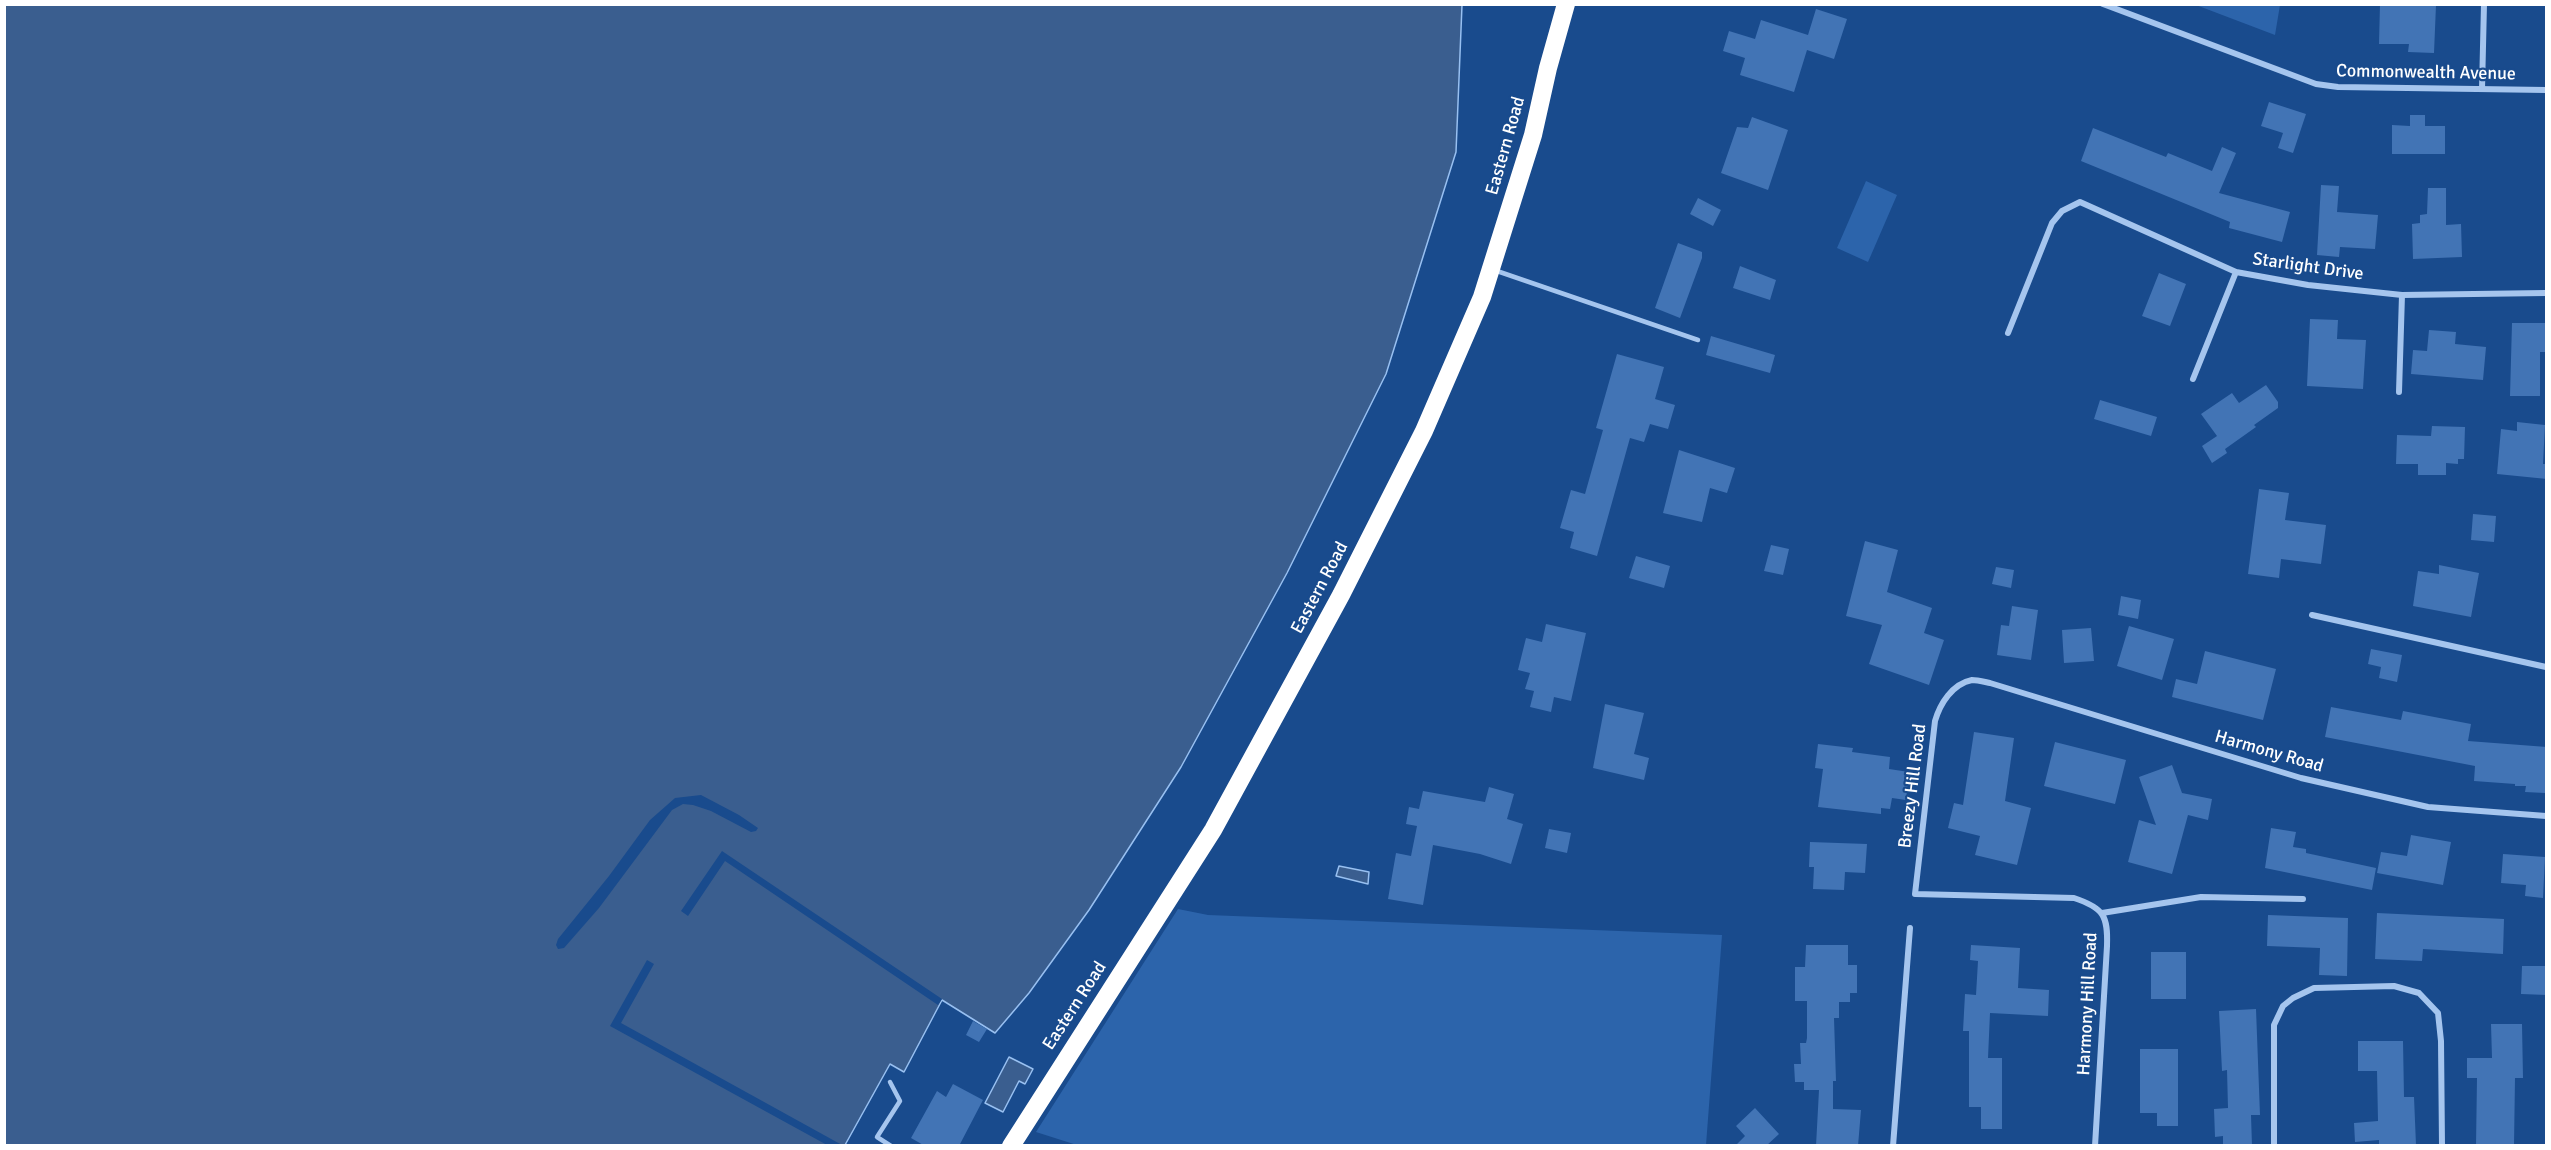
<!DOCTYPE html>
<html>
<head>
<meta charset="utf-8">
<style>
  body { margin:0 }
  #map { position:relative; width:2551px; height:1150px; overflow:hidden; background:#194b8d; font-family:Signika,sans-serif }
  canvas { display:block }
  .frame { position:absolute; inset:0; border:6px solid #fff; pointer-events:none }
</style>
</head>
<body>
<div id="map">
<canvas width="2551" height="1150"></canvas>
<div class="frame"></div>
</div>
<script>
const ctx = document.querySelector('canvas').getContext('2d');
ctx.lineJoin = 'round';
function paint(path, color) { ctx.fillStyle = color; ctx.fill(path, 'evenodd'); }
function trace(path, color, width, dash) { ctx.strokeStyle = color; ctx.lineWidth = width; ctx.lineCap = dash ? 'butt' : 'round'; ctx.setLineDash(dash || []); ctx.stroke(path); }
function drawText(font, color, halo, rows, align = 'center') {
  ctx.font = font + ' Signika,sans-serif'; ctx.lineWidth = 4.5; ctx.setLineDash([]); ctx.textBaseline = 'middle'; ctx.strokeStyle = halo; ctx.fillStyle = color; for (const [text, x, y, turn = 0] of rows) {
    ctx.save(); ctx.translate(x, y); ctx.rotate((+turn || 0) * Math.PI / 180); ctx.textAlign = isNaN(turn) ? turn : align; if (halo) ctx.strokeText(text, 0, 0); ctx.fillText(text, 0, 0); ctx.restore();
  }
}
paint(new Path2D(`
  M 2196,5 L 2280,5 L 2275,35 Z
  M 1866,181 L 1897,195 L 1868,262 L 1837,248 Z
  M 1178,909 L 1208,915 L 1722,935 L 1706,1145 L 1080,1146 L 1036,1132 Z`), '#2c64ab');
const water = new Path2D(`
  M 5,5 L 1462,5 L 1456,152 L 1386,374 L 1287,573 L 1181,767 L 1089,910 L 1029,993 L 995,1033 L 942,1000 L 904,1072 L 890,1064 L 845,1145 L 5,1146 Z
  M 1339,866 L 1369,872 L 1368,884 L 1336,876 Z
  M 1009,1057 L 1033,1069 L 1025,1084 L 1019,1081 L 1003,1112 L 985,1103 Z`);
paint(water, '#3a5e8f');
trace(water, '#98c0f1', 1.5);
paint(new Path2D(`
  M 701,795 L 739,815 L 758,828 L 756,831 L 751,832 L 711,811 L 693,805 L 683,804 L 672,810 L 599,908 L 564,948 L 558,949 L 556,945 L 558,939 L 609,876 L 650,820 L 675,798 Z
  M 722,851 L 942,999 L 938,1005 L 725,861 L 688,916 L 681,911 Z
  M 647,960 L 654,964 L 621,1023 L 842,1145 L 827,1145 L 610,1026 Z`), '#194b8d');
paint(new Path2D(`
  M 2380,4 L 2436,5 L 2434,53 L 2408,52 L 2409,44 L 2379,44 Z
  M 1816,9 L 1847,19 L 1834,59 L 1807,50 L 1794,92 L 1740,75 L 1745,58 L 1723,51 L 1729,31 L 1755,39 L 1761,20 L 1808,35 Z
  M 2269,102 L 2306,114 L 2293,153 L 2278,148 L 2283,133 L 2261,126 Z
  M 2410,115 L 2425,115 L 2425,126 L 2445,126 L 2445,154 L 2392,154 L 2392,125 L 2410,126 Z
  M 1752,117 L 1788,130 L 1768,190 L 1721,173 L 1737,127 L 1748,128 Z
  M 2093,128 L 2166,157 L 2168,153 L 2212,171 L 2222,147 L 2236,153 L 2219,193 L 2290,212 L 2282,242 L 2229,228 L 2230,222 L 2081,161 Z
  M 2321,185 L 2339,186 L 2337,212 L 2378,215 L 2375,249 L 2340,247 L 2339,257 L 2317,255 Z
  M 2428,188 L 2446,188 L 2446,225 L 2461,224 L 2462,257 L 2413,259 L 2412,224 L 2420,223 L 2420,215 L 2427,214 Z
  M 1698,198 L 1721,210 L 1713,226 L 1690,214 Z
  M 1678,243 L 1702,252 L 1702,258 L 1680,318 L 1655,308 Z
  M 1740,266 L 1776,280 L 1770,300 L 1733,288 Z
  M 2159,273 L 2186,284 L 2170,326 L 2142,316 Z
  M 2310,319 L 2338,320 L 2337,339 L 2366,340 L 2363,389 L 2307,386 Z
  M 2512,323 L 2547,323 L 2547,352 L 2540,352 L 2540,396 L 2510,396 Z
  M 2429,330 L 2456,332 L 2455,344 L 2486,347 L 2483,380 L 2411,374 L 2413,350 L 2427,351 Z
  M 1711,336 L 1775,355 L 1770,373 L 1706,355 Z
  M 1617,354 L 1664,367 L 1655,399 L 1675,405 L 1668,429 L 1650,424 L 1644,442 L 1630,438 L 1597,556 L 1570,548 L 1574,532 L 1560,528 L 1571,490 L 1585,494 L 1603,430 L 1596,428 Z
  M 2266,385 L 2278,402 L 2278,408 L 2254,425 L 2256,427 L 2225,449 L 2227,453 L 2212,463 L 2202,446 L 2217,436 L 2201,414 L 2232,393 L 2239,403 Z
  M 2100,400 L 2157,417 L 2151,436 L 2094,419 Z
  M 2517,422 L 2545,425 L 2543,464 L 2547,464 L 2547,479 L 2497,474 L 2501,429 L 2517,431 Z
  M 2432,426 L 2465,427 L 2464,459 L 2458,459 L 2458,464 L 2446,463 L 2446,475 L 2418,475 L 2418,464 L 2396,464 L 2397,435 L 2431,436 Z
  M 1679,450 L 1735,468 L 1727,493 L 1710,488 L 1702,522 L 1663,513 Z
  M 2259,489 L 2289,493 L 2285,520 L 2326,525 L 2321,564 L 2281,559 L 2279,578 L 2248,574 Z
  M 2473,514 L 2496,516 L 2494,542 L 2471,540 Z
  M 1865,541 L 1898,550 L 1887,592 L 1932,608 L 1924,633 L 1944,640 L 1929,685 L 1869,664 L 1882,625 L 1846,616 Z
  M 1771,545 L 1789,549 L 1783,575 L 1764,571 Z
  M 1636,556 L 1670,566 L 1664,588 L 1629,578 Z
  M 2439,565 L 2479,573 L 2471,617 L 2413,606 L 2418,571 L 2439,574 Z
  M 1996,567 L 2014,570 L 2011,588 L 1992,584 Z
  M 2121,596 L 2141,600 L 2138,619 L 2118,615 Z
  M 2012,606 L 2038,610 L 2031,660 L 1997,655 L 2001,625 L 2009,626 Z
  M 1546,624 L 1586,633 L 1571,701 L 1554,697 L 1551,712 L 1530,707 L 1534,691 L 1525,689 L 1530,673 L 1518,670 L 1526,638 L 1542,642 Z
  M 2129,626 L 2174,639 L 2162,680 L 2117,666 Z
  M 2091,628 L 2094,661 L 2064,663 L 2062,630 Z
  M 2371,649 L 2402,655 L 2397,682 L 2379,678 L 2381,667 L 2368,664 Z
  M 2205,651 L 2276,669 L 2263,720 L 2172,697 L 2176,679 L 2197,684 Z
  M 1605,704 L 1644,713 L 1634,754 L 1649,758 L 1644,780 L 1593,768 Z
  M 2331,707 L 2401,720 L 2403,711 L 2471,724 L 2468,741 L 2547,747 L 2545,793 L 2525,792 L 2526,786 L 2515,786 L 2515,784 L 2474,781 L 2475,766 L 2325,737 Z
  M 1974,732 L 2014,738 L 2005,801 L 2031,808 L 2017,865 L 1975,855 L 1980,836 L 1948,828 L 1954,803 L 1963,805 Z
  M 2055,742 L 2126,760 L 2115,804 L 2044,786 Z
  M 1818,744 L 1853,748 L 1852,752 L 1890,757 L 1889,769 L 1909,772 L 1906,800 L 1892,798 L 1890,809 L 1881,808 L 1881,814 L 1818,807 L 1823,769 L 1815,768 Z
  M 2172,765 L 2182,793 L 2212,799 L 2208,820 L 2188,815 L 2172,874 L 2128,862 L 2139,820 L 2156,825 L 2139,777 Z
  M 1489,787 L 1514,794 L 1507,819 L 1523,824 L 1511,864 L 1480,854 L 1433,845 L 1423,905 L 1388,899 L 1396,853 L 1411,856 L 1417,826 L 1406,824 L 1409,807 L 1419,809 L 1423,791 L 1485,802 Z
  M 2271,828 L 2296,832 L 2293,847 L 2306,849 L 2306,853 L 2376,868 L 2372,890 L 2265,868 Z
  M 1549,829 L 1571,833 L 1567,853 L 1545,848 Z
  M 2411,835 L 2451,842 L 2443,885 L 2377,873 L 2381,852 L 2407,856 Z
  M 1810,842 L 1867,844 L 1865,873 L 1845,872 L 1844,890 L 1813,889 L 1814,867 L 1809,867 Z
  M 2503,854 L 2545,857 L 2543,898 L 2525,896 L 2526,885 L 2501,883 Z
  M 2377,913 L 2504,919 L 2503,954 L 2423,949 L 2422,961 L 2375,959 Z
  M 2268,915 L 2348,918 L 2347,976 L 2319,975 L 2320,948 L 2267,946 Z
  M 1806,945 L 1848,945 L 1848,965 L 1857,965 L 1857,993 L 1850,993 L 1850,1002 L 1839,1002 L 1839,1018 L 1834,1018 L 1836,1081 L 1833,1081 L 1833,1109 L 1861,1110 L 1858,1146 L 1816,1146 L 1819,1090 L 1804,1090 L 1804,1082 L 1795,1082 L 1794,1064 L 1801,1064 L 1800,1043 L 1806,1043 L 1807,1038 L 1807,1001 L 1795,1001 L 1795,967 L 1805,967 Z
  M 1971,945 L 2020,948 L 2018,988 L 2049,990 L 2048,1016 L 1990,1013 L 1988,1058 L 2002,1058 L 2002,1129 L 1981,1129 L 1981,1107 L 1969,1107 L 1969,1031 L 1963,1031 L 1965,994 L 1976,995 L 1978,961 L 1970,960 Z
  M 2151,952 L 2186,952 L 2186,999 L 2151,999 Z
  M 2522,966 L 2547,966 L 2547,995 L 2521,994 Z
  M 2256,1009 L 2260,1115 L 2251,1115 L 2252,1146 L 2223,1146 L 2223,1136 L 2215,1137 L 2214,1109 L 2228,1108 L 2227,1070 L 2222,1071 L 2219,1011 Z
  M 973,1021 L 987,1029 L 979,1042 L 966,1035 Z
  M 2491,1024 L 2522,1024 L 2523,1078 L 2515,1078 L 2514,1146 L 2476,1146 L 2477,1078 L 2467,1078 L 2467,1058 L 2492,1058 Z
  M 2358,1041 L 2403,1041 L 2404,1097 L 2414,1097 L 2416,1145 L 2379,1146 L 2379,1140 L 2355,1142 L 2354,1123 L 2378,1121 L 2377,1071 L 2358,1071 Z
  M 2140,1049 L 2178,1049 L 2178,1126 L 2157,1126 L 2157,1113 L 2140,1113 Z
  M 953,1084 L 983,1100 L 959,1146 L 925,1146 L 911,1138 L 937,1091 L 946,1097 Z
  M 1755,1108 L 1779,1134 L 1766,1146 L 1735,1146 L 1745,1136 L 1736,1126 Z`), '#4274b5');
trace(new Path2D(`
  M 1494,270 L 1698,340
  M 890,1082 L 900,1101 L 877,1137 L 891,1146`), '#a5c5ee', 4.5);
trace(new Path2D(`
  M 2103,4 L 2316,84 L 2338,87 L 2546,90
  M 2482,89 L 2484,4
  M 2008,333 L 2052,223 L 2062,211 L 2080,202 L 2236,272 L 2308,285 L 2402,295 L 2546,293
  M 2193,379 L 2236,272
  M 2399,392 L 2402,295
  M 2312,615 L 2546,667
  M 2102,913 L 2201,897 L 2303,899
  M 1893,1146 L 1910,928
  M 2095,1146 L 2107,946 C 2108,916 2104,908 2074,898 L 1915,894 L 1935,721 C 1940,704 1952,684 1972,680 C 1977,680 1985,682 1990,683 L 2301,778 L 2428,807 L 2546,816
  M 2274,1146 L 2274,1025 L 2283,1006 L 2293,998 L 2314,988 L 2394,986 L 2419,993 L 2438,1013 L 2441,1041 L 2442,1146`), '#a5c5ee', 6);
trace(new Path2D(`
  M 1011,1146 L 1213,830 L 1341,595 L 1424,431 L 1482,297 L 1533,135 L 1548,68 L 1566,4`), '#fff', 18);
drawText('18px', '#fff', '#194b8d', [
  ["Commonwealth Avenue",2426,73,1],
  ["Eastern Road",1506,146,-74],
  ["Starlight Drive",2308,267,8],
  ["Eastern Road",1320,588,-62],
  ["Harmony Road",2269,752,16],
  ["Breezy Hill Road",1913,786,-83],
  ["Harmony Hill Road",2088,1004,-87],
  ["Eastern Road",1075,1006,-57]
]);
</script>
</body>
</html>
